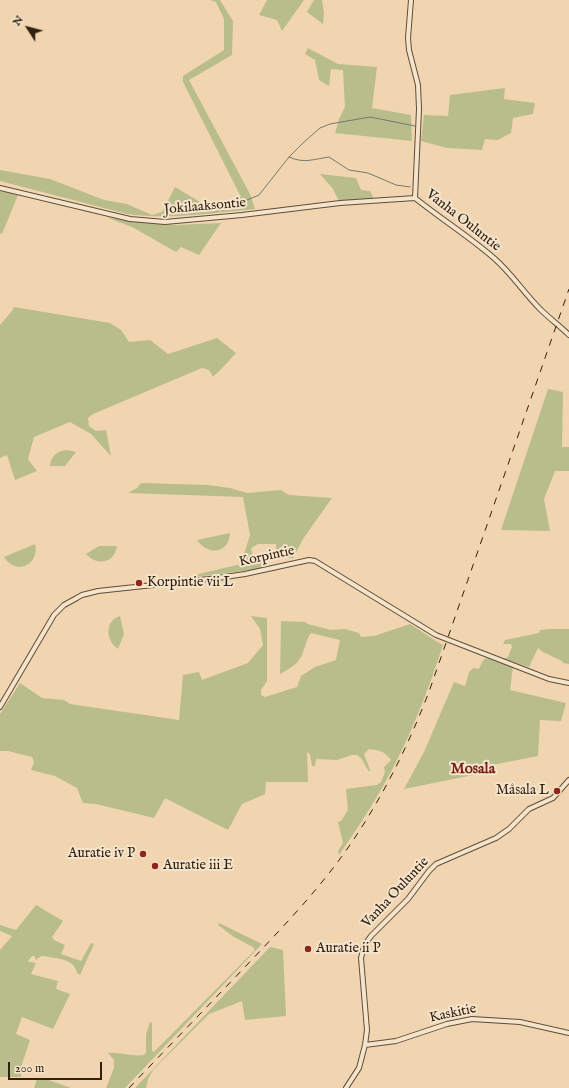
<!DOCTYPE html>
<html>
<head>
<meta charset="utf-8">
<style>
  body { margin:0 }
  #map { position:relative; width:569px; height:1088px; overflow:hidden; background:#f0d5b0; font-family:"IM FELL English",serif }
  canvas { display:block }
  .north { position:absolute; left:8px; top:8px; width:40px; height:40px; -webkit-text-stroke:3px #f5e4cc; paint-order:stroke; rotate:306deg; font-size:11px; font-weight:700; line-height:16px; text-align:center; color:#31200e }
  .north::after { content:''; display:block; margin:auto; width:14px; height:18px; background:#31200e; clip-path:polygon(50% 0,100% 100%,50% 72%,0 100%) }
  .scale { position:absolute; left:8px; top:1062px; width:94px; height:18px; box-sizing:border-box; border:2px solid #31200e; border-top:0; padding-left:5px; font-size:12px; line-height:14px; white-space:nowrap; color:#31200e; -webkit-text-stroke:3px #f5e4cc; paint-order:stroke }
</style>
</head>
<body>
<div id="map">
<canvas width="569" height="1088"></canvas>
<div class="north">N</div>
<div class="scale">200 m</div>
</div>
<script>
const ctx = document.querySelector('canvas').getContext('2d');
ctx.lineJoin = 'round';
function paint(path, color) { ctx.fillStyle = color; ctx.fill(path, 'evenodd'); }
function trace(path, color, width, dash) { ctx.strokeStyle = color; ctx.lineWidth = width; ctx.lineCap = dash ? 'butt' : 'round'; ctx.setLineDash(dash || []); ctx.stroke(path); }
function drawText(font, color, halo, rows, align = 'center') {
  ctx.font = font + ' "IM FELL English",serif'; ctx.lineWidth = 4; ctx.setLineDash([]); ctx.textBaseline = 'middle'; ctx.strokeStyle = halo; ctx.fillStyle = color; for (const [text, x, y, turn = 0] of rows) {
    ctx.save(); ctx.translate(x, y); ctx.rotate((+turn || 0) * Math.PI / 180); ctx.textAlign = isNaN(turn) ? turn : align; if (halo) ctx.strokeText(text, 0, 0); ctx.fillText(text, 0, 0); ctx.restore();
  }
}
paint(new Path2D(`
  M 210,0 L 220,0 L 233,21 L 232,55 L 189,80 L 250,194 L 255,209 C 212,213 169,220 127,214 L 0,181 L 0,170 L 50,179 L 104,200 L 127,204 L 152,215 L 162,212 L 175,187 L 205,205 L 218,205 L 241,197 L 183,82 L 183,76 L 224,50 L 224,19 L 216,2 Z
  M 267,0 L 304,0 L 282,31 L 277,20 L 259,15 Z
  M 314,0 L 322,0 L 324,13 L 323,24 L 307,12 Z
  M 308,48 L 338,64 L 377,67 L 372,108 L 411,115 L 412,141 L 335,133 L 339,119 L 345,107 L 343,70 L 331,69 L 329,86 L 319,80 L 315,60 L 305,54 Z
  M 505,88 L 504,99 L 535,103 L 533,114 L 513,118 L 511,133 L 498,140 L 485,139 L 482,150 L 447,148 L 421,141 L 424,115 L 448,116 L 450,95 Z
  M 320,174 L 356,178 L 361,190 L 370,191 L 375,201 L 340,203 L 333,189 Z
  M 0,189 L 18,195 L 2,234 L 0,233 Z
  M 108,218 L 175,225 L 221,223 L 199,255 L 181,247 L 176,252 L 132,227 Z
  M 14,307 L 110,323 L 121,330 L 129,342 L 150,340 L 168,354 L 217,338 L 236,353 L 226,364 L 213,377 L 209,370 L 202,368 L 93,414 L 88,418 L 89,426 L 96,431 L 106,430 L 111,456 L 91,434 L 70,422 L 34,437 L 28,459 L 37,471 L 15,480 L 7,455 L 0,458 L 0,325 L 12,311 Z
  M 548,389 L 563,392 L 562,447 L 569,447 L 569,471 L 555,471 L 544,499 L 550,531 L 501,530 Z
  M 67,450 L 76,452 L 65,466 L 50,466 C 51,456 57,451 67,450 Z
  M 141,483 L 208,485 L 230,488 L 247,493 L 281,490 L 289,495 L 332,498 L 303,539 L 293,558 L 277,557 L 276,544 L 258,544 L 251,548 L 253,556 L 262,562 L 261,567 L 259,569 L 178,579 L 241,564 L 250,535 L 243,497 L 128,493 L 137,488 Z
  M 230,533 C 229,554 208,556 197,540 Z
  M 35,544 C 40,565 16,576 4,557 Z
  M 99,546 L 117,546 C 114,564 97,566 86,554 Z
  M 120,616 L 124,634 L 118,649 C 106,641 104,621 120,616 Z
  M 251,616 L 267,618 L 267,681 L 261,690 L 261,695 L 265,697 L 297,687 L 301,676 L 315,667 L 336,660 L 340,640 L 311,633 C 306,640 305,649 301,657 C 297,665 287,670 280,674 L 281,621 L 305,622 L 308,624 L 331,630 L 345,629 L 359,633 L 361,637 L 374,636 L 410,624 L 436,641 L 443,645 C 427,694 408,743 382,788 C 369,811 354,833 339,855 L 338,851 L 343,843 L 338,822 L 341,821 L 348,810 L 346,789 L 377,785 L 381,782 L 385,772 L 384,767 L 391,760 C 385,751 378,750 369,749 L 364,754 L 370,770 L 369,772 L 361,758 L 357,755 L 352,755 L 337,760 L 316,759 L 315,766 L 312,766 L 310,754 L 307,752 L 308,782 L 266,782 L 265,794 L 242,804 L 228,830 L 165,798 L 154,818 L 96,804 L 83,803 L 77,788 L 55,776 L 31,770 L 34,762 L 32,757 L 8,751 L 0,751 L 0,714 L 20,683 L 42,698 L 64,700 L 70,704 L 179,720 L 183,675 L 199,672 L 202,680 L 248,663 L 263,645 L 260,629 Z
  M 549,629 L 569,629 L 569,664 L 563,663 L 562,661 L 543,652 L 538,648 L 529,667 L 503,659 L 508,657 L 512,647 L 511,644 L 503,644 L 505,640 L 539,633 L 540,630 Z
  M 486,658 L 513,667 L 510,690 L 566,703 L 561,721 L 540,720 L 538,756 L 482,767 L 483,773 L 404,789 L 424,752 L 454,682 L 465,686 L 469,672 L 473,668 L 479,669 L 483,660 Z
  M 36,905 L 63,921 L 52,937 L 54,940 L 65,945 L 61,954 L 81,961 L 91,943 L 94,944 L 80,975 L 77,973 C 74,958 57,959 44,956 L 41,956 L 36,960 L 34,956 L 32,956 L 28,961 L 29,962 L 31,962 L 36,963 L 31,974 L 58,981 L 56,989 L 70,994 L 53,1029 L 22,1017 L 16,1034 L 30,1040 L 21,1067 L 21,1077 L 0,1077 L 0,950 L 12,936 L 0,931 L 0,925 L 16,930 Z
  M 219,923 L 262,944 L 125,1088 L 106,1088 L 114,1068 L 114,1060 L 108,1053 C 120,1052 132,1057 144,1055 L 146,1052 L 146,1035 L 150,1022 L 152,1023 L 152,1051 L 154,1052 L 255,950 L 253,947 L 234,937 L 218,925 Z
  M 270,947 L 283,950 L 286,1016 L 245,1020 L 242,1001 L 209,1014 L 153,1070 L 148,1079 L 146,1088 L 135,1088 Z
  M 37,1079 L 46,1079 L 71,1088 L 34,1088 Z`), '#b9bd8c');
trace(new Path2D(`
  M 289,157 C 304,164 314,159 329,157 L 349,170 L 368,173 L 396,185 L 410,187
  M 230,207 L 259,195 L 289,157 L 304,142 L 320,128 L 330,124 L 370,117 L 415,126`), '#737a73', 1);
const minor = new Path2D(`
  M 411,0 L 408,38 L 409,50 L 418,85 L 419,109 L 415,198 C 441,219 470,237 495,259 C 512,274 524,293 540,309 C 549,318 560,326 569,335
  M 0,188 L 130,219 L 165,222 L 242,215 L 340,203 L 415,198
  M 0,707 L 54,615 L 64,605 L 75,599 L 82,595 L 98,591 L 218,578 L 245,574 L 309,560 L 315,561 L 436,635 L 549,679 L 569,683
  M 365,1045 L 396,1041 L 447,1024 L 472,1019 L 520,1022 L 569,1033
  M 346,1088 L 359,1068 L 365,1045 L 367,1030 L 361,958 L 364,946 L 371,936 L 408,899 L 429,871 L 436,864 L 496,838 L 509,829 L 529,809 L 553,798 L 569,780`);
trace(minor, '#614d36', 6);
trace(minor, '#f5e4cc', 4);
trace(new Path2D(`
  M 129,1088 C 167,1048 206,1008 244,968 C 279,931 315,894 345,852 C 381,801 408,747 430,689 L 569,289`), '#31200e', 1, [7, 7]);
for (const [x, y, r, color] of [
  [139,583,4,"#8f2418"],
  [557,791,4,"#8f2418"],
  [143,854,4,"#8f2418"],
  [155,866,4,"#8f2418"],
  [308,949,4,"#8f2418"]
]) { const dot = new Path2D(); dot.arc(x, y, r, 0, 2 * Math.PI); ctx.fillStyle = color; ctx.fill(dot); trace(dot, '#f5e4cc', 1.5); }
drawText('14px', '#31200e', '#f5e4cc', [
  ["Jokilaaksontie",205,207,-5],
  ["Vanha Ouluntie",463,221,38],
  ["Korpintie",267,557,-12],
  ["Vanha Ouluntie",396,893,-47],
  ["Kaskitie",453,1014,-12]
]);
drawText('14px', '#31200e', '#f5e4cc', [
  ["Korpintie vii L",147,583],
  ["Måsala L",549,791,"right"],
  ["Auratie iv P",135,854,"right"],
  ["Auratie iii E",163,866],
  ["Auratie ii P",316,949]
], 'left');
drawText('bold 15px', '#7a1f14', '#f5e4cc', [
  ["Mosala",473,770]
]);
</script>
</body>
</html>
